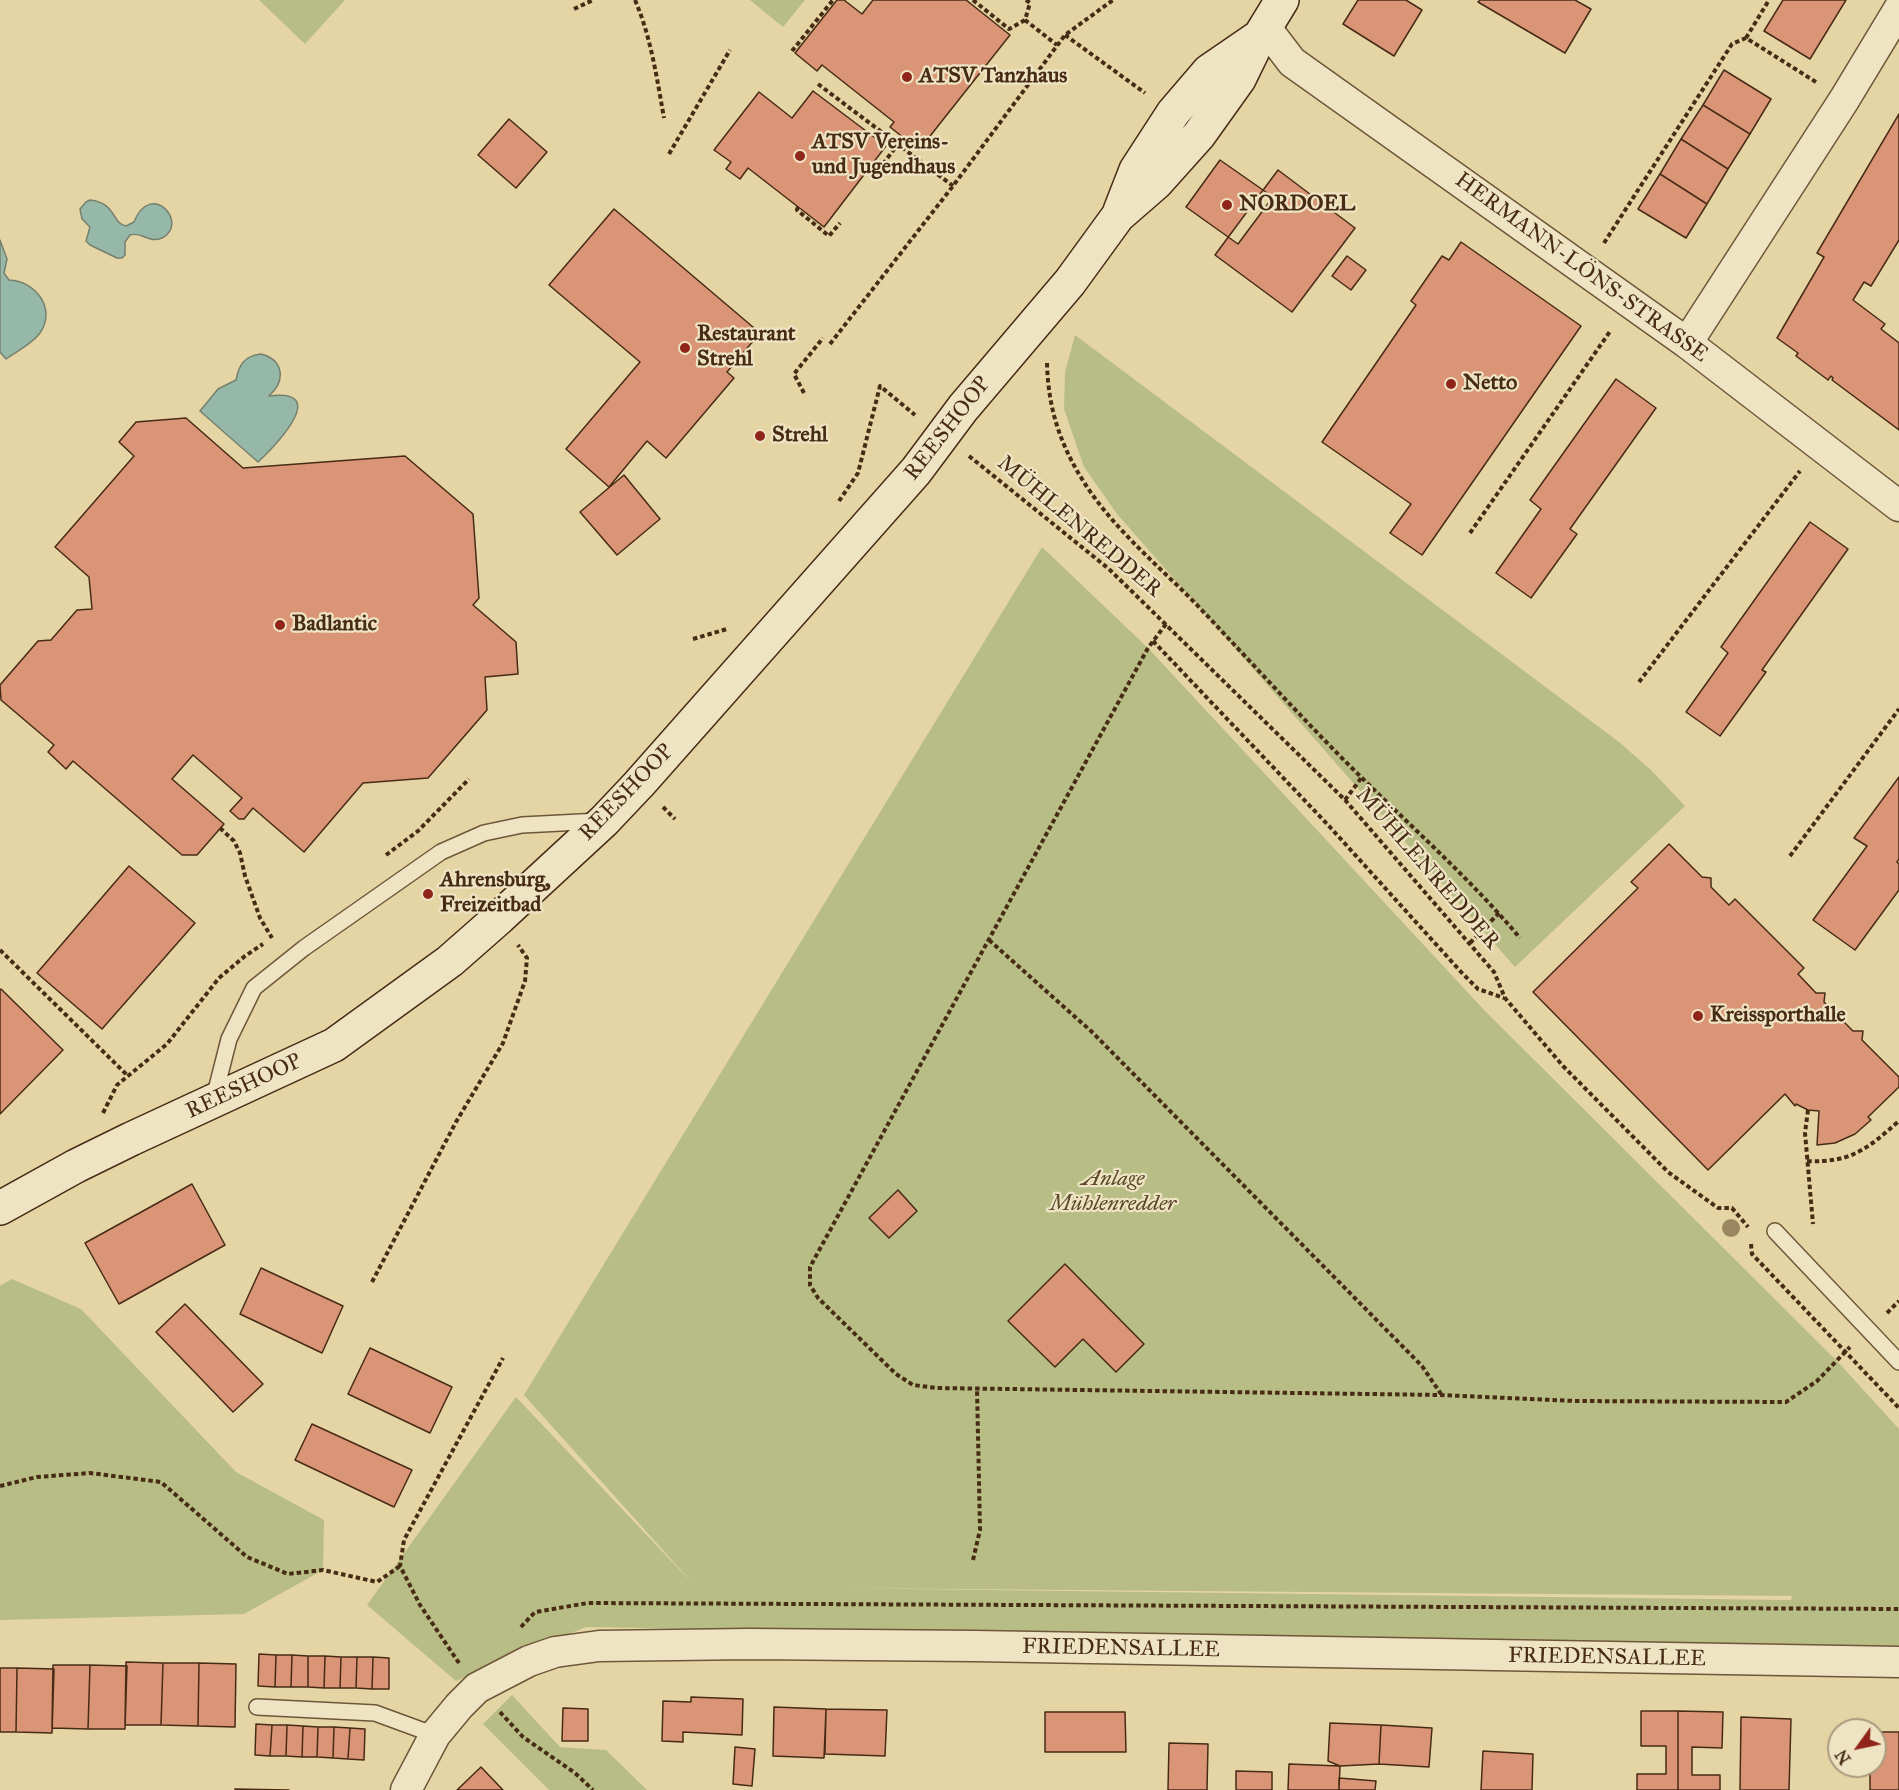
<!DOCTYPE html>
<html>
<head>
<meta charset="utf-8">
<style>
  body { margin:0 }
  #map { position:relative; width:1899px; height:1790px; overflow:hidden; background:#e5d5a5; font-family:"IM FELL Great Primer",serif }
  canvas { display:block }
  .north { position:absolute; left:1827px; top:1718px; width:60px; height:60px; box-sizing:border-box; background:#eee4c4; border:2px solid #ab9a7e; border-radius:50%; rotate:237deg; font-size:16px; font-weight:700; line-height:24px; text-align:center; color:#472b15 }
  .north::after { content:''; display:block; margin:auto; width:21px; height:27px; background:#8f2418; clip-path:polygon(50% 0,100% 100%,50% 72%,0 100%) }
</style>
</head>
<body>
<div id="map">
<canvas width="1899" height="1790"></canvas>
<div class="north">N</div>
</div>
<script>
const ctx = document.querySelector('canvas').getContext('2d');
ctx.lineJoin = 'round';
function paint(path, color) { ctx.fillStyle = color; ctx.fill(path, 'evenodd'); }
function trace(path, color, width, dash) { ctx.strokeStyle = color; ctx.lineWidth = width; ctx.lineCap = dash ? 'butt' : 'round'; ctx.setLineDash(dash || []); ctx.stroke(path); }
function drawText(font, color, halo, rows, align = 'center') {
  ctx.font = font + ' "IM FELL Great Primer",serif'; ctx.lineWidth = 4.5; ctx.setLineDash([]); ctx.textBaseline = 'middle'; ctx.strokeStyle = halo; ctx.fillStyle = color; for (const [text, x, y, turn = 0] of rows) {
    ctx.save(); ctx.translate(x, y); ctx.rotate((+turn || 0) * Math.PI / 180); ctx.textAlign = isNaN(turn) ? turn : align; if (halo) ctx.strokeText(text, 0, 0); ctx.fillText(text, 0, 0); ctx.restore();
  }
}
paint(new Path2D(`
  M 259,0 L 345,0 L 305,44 Z
  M 750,0 L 805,0 L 783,27 Z
  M 1075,335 L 1619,742 L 1651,770 L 1685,806 L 1515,967 L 1117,514 L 1084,467 L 1064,409 L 1065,372 Z
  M 1042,547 L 1148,648 L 1485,1011 L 1837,1361 L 1899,1429 L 1899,1649 L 586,1627 L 456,1681 L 367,1605 L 516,1397 L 695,1586 L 524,1395 ZM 829,1588 L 1792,1596 L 1791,1600 Z
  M 12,1279 L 81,1309 L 236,1472 L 324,1520 L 323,1570 L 244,1614 L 0,1620 L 0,1286 Z
  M 512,1695 L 560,1747 L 606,1750 L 647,1790 L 549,1790 L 483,1724 Z`), '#b7bd85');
const water = new Path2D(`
  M 90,200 C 117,203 111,223 126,226 L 134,222 C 151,179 190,224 162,238 C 149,244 141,231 130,235 L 125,242 L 125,255 L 122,258 L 117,258 L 90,245 L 86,241 L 90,227 L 82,219 L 80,209 L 86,202 Z
  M 0,240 L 7,259 L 4,273 L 9,280 C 35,281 57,308 40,333 C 32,344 17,351 6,359 L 0,352 Z
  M 261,354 C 284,360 286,381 269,396 C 331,388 276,445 258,462 L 200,411 L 218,389 L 236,380 C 239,364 245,356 261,354 Z`);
paint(water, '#96b8a9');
trace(water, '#76806e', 1.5);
const building = new Path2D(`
  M 837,0 L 844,0 L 862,14 L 873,0 L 966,0 L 1010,35 L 919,150 L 890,127 L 894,122 L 822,65 L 817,71 L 795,53 Z
  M 1358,0 L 1406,0 L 1422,10 L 1394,56 L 1343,24 Z
  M 1480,0 L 1575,0 L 1591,9 L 1565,53 L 1478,2 Z
  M 1783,0 L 1846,0 L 1810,59 L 1764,31 Z
  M 1724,70 L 1771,99 L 1750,134 L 1703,105 Z
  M 813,91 L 886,146 L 824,227 L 748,168 L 740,179 L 726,169 L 731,162 L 714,150 L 759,92 L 792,118 Z
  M 1703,105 L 1750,134 L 1728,169 L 1681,139 Z
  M 1899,114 L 1899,240 L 1871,286 L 1864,282 L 1853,300 L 1885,324 L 1881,329 L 1899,343 L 1899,430 L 1832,380 L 1833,378 L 1831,376 L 1828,380 L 1796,356 L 1798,353 L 1777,338 L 1824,257 L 1817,253 Z
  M 509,119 L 547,152 L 516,188 L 478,155 Z
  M 1681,139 L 1728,169 L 1707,204 L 1660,174 Z
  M 1220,160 L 1273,197 L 1238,244 L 1186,207 Z
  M 1278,170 L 1355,228 L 1292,312 L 1215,255 Z
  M 1660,174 L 1707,204 L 1686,238 L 1638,209 Z
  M 614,209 L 760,333 L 727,372 L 734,378 L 666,458 L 647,441 L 609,487 L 566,449 L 640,362 L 549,285 Z
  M 1461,242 L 1581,326 L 1422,555 L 1390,533 L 1411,504 L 1322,442 L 1416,305 L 1411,301 L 1442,256 L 1449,260 Z
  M 1347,256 L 1366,270 L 1351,290 L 1332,276 Z
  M 1616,379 L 1656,408 L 1570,529 L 1577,534 L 1531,598 L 1496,573 L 1541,509 L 1530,500 Z
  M 186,418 L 243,468 L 405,456 L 473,514 L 479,598 L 473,605 L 516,642 L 518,674 L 485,677 L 487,710 L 428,778 L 363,783 L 304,852 L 253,808 L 244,819 L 239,819 L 230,811 L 242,798 L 193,755 L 172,779 L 224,824 L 197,855 L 182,855 L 73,761 L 66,769 L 48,752 L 54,745 L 1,700 L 0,685 L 38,641 L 51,640 L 77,610 L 92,609 L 89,577 L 55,547 L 134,456 L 119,442 L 136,422 Z
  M 624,475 L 660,519 L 617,555 L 580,512 Z
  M 1810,522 L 1848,549 L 1762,670 L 1766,672 L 1720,736 L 1686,712 L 1728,653 L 1721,647 Z
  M 1899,777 L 1899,859 L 1897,862 L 1899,864 L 1899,890 L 1855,950 L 1813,920 L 1867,846 L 1854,838 Z
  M 1669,844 L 1702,877 L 1711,878 L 1711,887 L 1729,905 L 1735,899 L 1804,968 L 1798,974 L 1816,993 L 1825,993 L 1824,1002 L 1853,1031 L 1863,1031 L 1862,1040 L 1899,1077 L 1899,1087 L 1868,1117 L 1871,1120 L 1855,1134 L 1835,1143 L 1817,1145 L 1819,1111 L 1808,1110 L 1796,1104 L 1795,1106 L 1785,1094 L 1708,1170 L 1533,992 L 1638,888 L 1631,882 Z
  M 129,866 L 195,923 L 102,1029 L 37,973 Z
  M 1,989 L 63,1050 L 0,1114 L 0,990 Z
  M 192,1184 L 225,1245 L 119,1304 L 85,1243 Z
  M 898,1190 L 917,1211 L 889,1238 L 869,1218 Z
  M 1065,1264 L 1144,1344 L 1116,1372 L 1083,1339 L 1055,1367 L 1008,1321 Z
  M 261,1268 L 343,1306 L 322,1353 L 240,1314 Z
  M 185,1304 L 263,1384 L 233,1412 L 156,1332 Z
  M 370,1348 L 452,1387 L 430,1433 L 348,1394 Z
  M 312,1424 L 412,1470 L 394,1507 L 295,1460 Z
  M 259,1654 L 276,1655 L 275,1687 L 258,1686 Z
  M 276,1655 L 292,1655 L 291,1687 L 275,1687 Z
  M 292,1655 L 308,1656 L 308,1687 L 291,1687 Z
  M 308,1656 L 325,1656 L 324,1688 L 308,1687 Z
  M 325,1656 L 341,1657 L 340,1688 L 324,1688 Z
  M 341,1657 L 357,1657 L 356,1688 L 340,1688 Z
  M 357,1657 L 373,1657 L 372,1689 L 356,1688 Z
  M 373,1657 L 389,1658 L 389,1689 L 372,1689 Z
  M 126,1662 L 163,1663 L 161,1725 L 125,1725 Z
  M 163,1663 L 199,1663 L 198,1726 L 161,1725 Z
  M 199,1663 L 236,1664 L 235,1727 L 198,1726 Z
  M 53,1665 L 90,1665 L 88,1729 L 52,1728 Z
  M 90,1665 L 127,1666 L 125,1729 L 88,1729 Z
  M 0,1668 L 17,1668 L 16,1732 L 0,1732 Z
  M 17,1668 L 54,1669 L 52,1733 L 16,1732 Z
  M 691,1697 L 743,1699 L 742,1735 L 683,1732 L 683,1742 L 662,1741 L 663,1701 L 691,1702 Z
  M 774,1707 L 826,1709 L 824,1758 L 773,1756 Z
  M 563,1708 L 588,1709 L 588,1741 L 562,1741 Z
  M 826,1709 L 887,1710 L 885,1756 L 825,1754 Z
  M 1641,1711 L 1678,1711 L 1678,1790 L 1637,1790 L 1637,1774 L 1666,1774 L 1666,1746 L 1641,1746 Z
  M 1678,1711 L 1723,1712 L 1722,1748 L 1692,1747 L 1692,1775 L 1720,1775 L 1720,1790 L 1678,1790 Z
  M 1045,1712 L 1125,1712 L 1126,1752 L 1045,1752 Z
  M 1741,1717 L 1791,1719 L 1789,1790 L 1740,1790 Z
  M 1330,1723 L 1381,1725 L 1379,1764 L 1340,1766 L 1328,1761 Z
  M 256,1724 L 272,1725 L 270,1756 L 255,1755 Z
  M 272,1725 L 287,1725 L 286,1756 L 270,1756 Z
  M 287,1725 L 303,1726 L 302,1757 L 286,1756 Z
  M 1381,1725 L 1432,1728 L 1429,1767 L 1379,1764 Z
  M 303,1726 L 318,1727 L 317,1757 L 302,1757 Z
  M 318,1727 L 334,1727 L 333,1758 L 317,1757 Z
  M 334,1727 L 350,1728 L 348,1759 L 333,1758 Z
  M 350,1728 L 365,1729 L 364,1760 L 348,1759 Z
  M 1875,1732 L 1899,1732 L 1899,1790 L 1870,1790 L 1870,1766 L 1875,1766 Z
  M 1169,1743 L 1208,1744 L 1207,1790 L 1168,1790 Z
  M 735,1747 L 755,1749 L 752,1786 L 733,1784 Z
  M 1483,1751 L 1533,1754 L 1532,1790 L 1481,1790 Z
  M 1289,1764 L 1340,1766 L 1339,1790 L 1288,1790 Z
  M 481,1767 L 503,1790 L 457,1790 Z
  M 1236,1771 L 1272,1772 L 1272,1790 L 1236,1790 Z
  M 1339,1778 L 1376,1781 L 1375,1790 L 1339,1790 Z
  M 235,1789 L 289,1790 L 235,1790 Z`);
paint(building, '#da9576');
trace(building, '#472b15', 1.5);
const lane = new Path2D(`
  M 214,1098 L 229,1039 L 254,988 L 304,948 L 441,852 L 484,833 L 522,825 L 600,821
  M 1775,1231 L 1899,1362
  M 257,1707 L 375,1713 L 435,1735`);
const street = new Path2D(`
  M 1266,28 L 1292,62 L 1687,343 L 1899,506
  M 1687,343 L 1844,100 L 1899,9
  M 406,1790 L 435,1735 L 459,1706 L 477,1688 L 529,1661 L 555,1652 L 599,1646 L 749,1644 L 975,1646 L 1899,1662`);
const secondary = new Path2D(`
  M 1120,211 L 1136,170 L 1173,113 L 1209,71 L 1260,36 L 1282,0
  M 0,1208 L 76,1166 L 131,1139 L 334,1045 L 450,961 L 500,917 L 604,821 L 639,784 L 916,471 L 963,408 L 1070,282 L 1118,216 L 1156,183 L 1199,135 L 1239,79 L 1260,36`);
trace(lane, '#6e5639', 18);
trace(street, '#6e5639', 33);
trace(secondary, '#472b15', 36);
trace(new Path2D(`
  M 635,0 C 651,37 657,79 664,118
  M 973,0 L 1009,29 L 1025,20
  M 1026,0 L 1030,3 L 1025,20 L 1057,45
  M 574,9 L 593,0
  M 1065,35 L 1145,93
  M 1746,38 L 1769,0
  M 792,51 L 833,0
  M 818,84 L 953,186
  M 669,154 L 730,50
  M 874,176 L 898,144
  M 798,207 L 797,210 L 829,236 L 840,223
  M 1604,243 L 1732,44 L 1746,38 L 1816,82
  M 830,344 L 953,186 L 1065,35 L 1113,0
  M 1047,363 C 1048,406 1059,442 1082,479 C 1112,528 1158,565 1198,606 C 1253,664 1307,724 1364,780 C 1417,832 1473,882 1520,938
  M 804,393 L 794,374 L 823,338
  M 969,456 L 1109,569 L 1345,800 L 1494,972 L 1505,998 L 1563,1066 L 1668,1172 L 1718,1208 L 1732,1208 L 1748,1227
  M 839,501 L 858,473 L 880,386 L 915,415
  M 1470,533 L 1611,330
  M 1166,624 L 1148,648 L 810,1267 L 810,1285 L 818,1298 L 896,1374 L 913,1385 L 936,1388 L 1441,1395 L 1575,1401 L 1786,1402 L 1817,1381 L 1850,1347
  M 693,639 L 727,629
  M 1153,641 L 1329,826 L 1462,973 L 1478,989 L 1504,998
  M 1639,682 L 1800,471
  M 1345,800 L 1362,777
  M 663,807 L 675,819
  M 220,828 L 234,841 L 240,853 L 245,876 L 260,918 L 272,938
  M 386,855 L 418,831 L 469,779
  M 1790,856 L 1899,709
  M 989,940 L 1091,1031 L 1422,1366 L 1441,1394
  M 1470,943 L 1499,913
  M 0,950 L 128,1076
  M 1808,1110 L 1805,1133 L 1813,1224
  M 103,1113 L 117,1085 L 167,1044 L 219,978 L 245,956 L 263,944
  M 1807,1161 C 1851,1163 1867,1149 1899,1121
  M 1751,1244 L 1752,1254 L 1899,1408
  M 372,1282 L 456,1122 L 503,1043 L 525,981 L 527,958 L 518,945
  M 1887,1313 L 1899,1301
  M 0,1486 L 37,1477 L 90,1473 L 161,1482 L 247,1557 L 288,1574 L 323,1570 L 377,1582 L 400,1566
  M 973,1560 L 980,1530 L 977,1388
  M 521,1627 L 535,1612 L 588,1603 L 1899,1609
  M 459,1663 L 420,1605 L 400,1566 L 404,1540 L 503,1358
  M 500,1712 L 523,1737 L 575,1773 L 593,1790`), '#472b15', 4, [4.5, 3]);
trace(lane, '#eee4c4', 15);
trace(street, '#eee4c4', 30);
trace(secondary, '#eee4c4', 33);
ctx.fillStyle = '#9a8762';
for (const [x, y] of [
  [1731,1228]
]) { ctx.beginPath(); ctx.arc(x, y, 9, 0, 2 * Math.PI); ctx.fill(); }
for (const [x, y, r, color] of [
  [907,77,6,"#8f2418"],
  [800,156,6,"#8f2418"],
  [1227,205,6,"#8f2418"],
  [685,348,6,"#8f2418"],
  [1451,384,6,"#8f2418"],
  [760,436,6,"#8f2418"],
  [280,625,6,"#8f2418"],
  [428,894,6,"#8f2418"],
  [1698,1016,6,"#8f2418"]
]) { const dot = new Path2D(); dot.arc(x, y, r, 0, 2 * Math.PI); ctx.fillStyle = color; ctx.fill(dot); trace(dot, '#eee4c4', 2); }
drawText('bold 22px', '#472b15', '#eee4c4', [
  ["ATSV Tanzhaus",919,77],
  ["ATSV Vereins-",812,143],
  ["und Jugendhaus",812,168],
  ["NORDOEL",1239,205],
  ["Restaurant",697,335],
  ["Strehl",697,360],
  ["Netto",1463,384],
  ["Strehl",772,436],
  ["Badlantic",292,625],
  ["Ahrensburg,",440,881],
  ["Freizeitbad",440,906],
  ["Kreissporthalle",1710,1016]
], 'left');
drawText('22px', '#472b15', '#eee4c4', [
  ["HERMANN-LÖNS-STRASSE",1581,268,36],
  ["REESHOOP",948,429,-52],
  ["MÜHLENREDDER",1079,527,40],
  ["REESHOOP",627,793,-46],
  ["MÜHLENREDDER",1427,869,49],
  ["REESHOOP",244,1087,-25],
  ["FRIEDENSALLEE",1121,1649,1],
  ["FRIEDENSALLEE",1607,1658,1]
]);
drawText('italic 22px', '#5d482b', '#eee4c4', [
  ["Anlage",1113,1180],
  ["Mühlenredder",1113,1205]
]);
</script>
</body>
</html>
